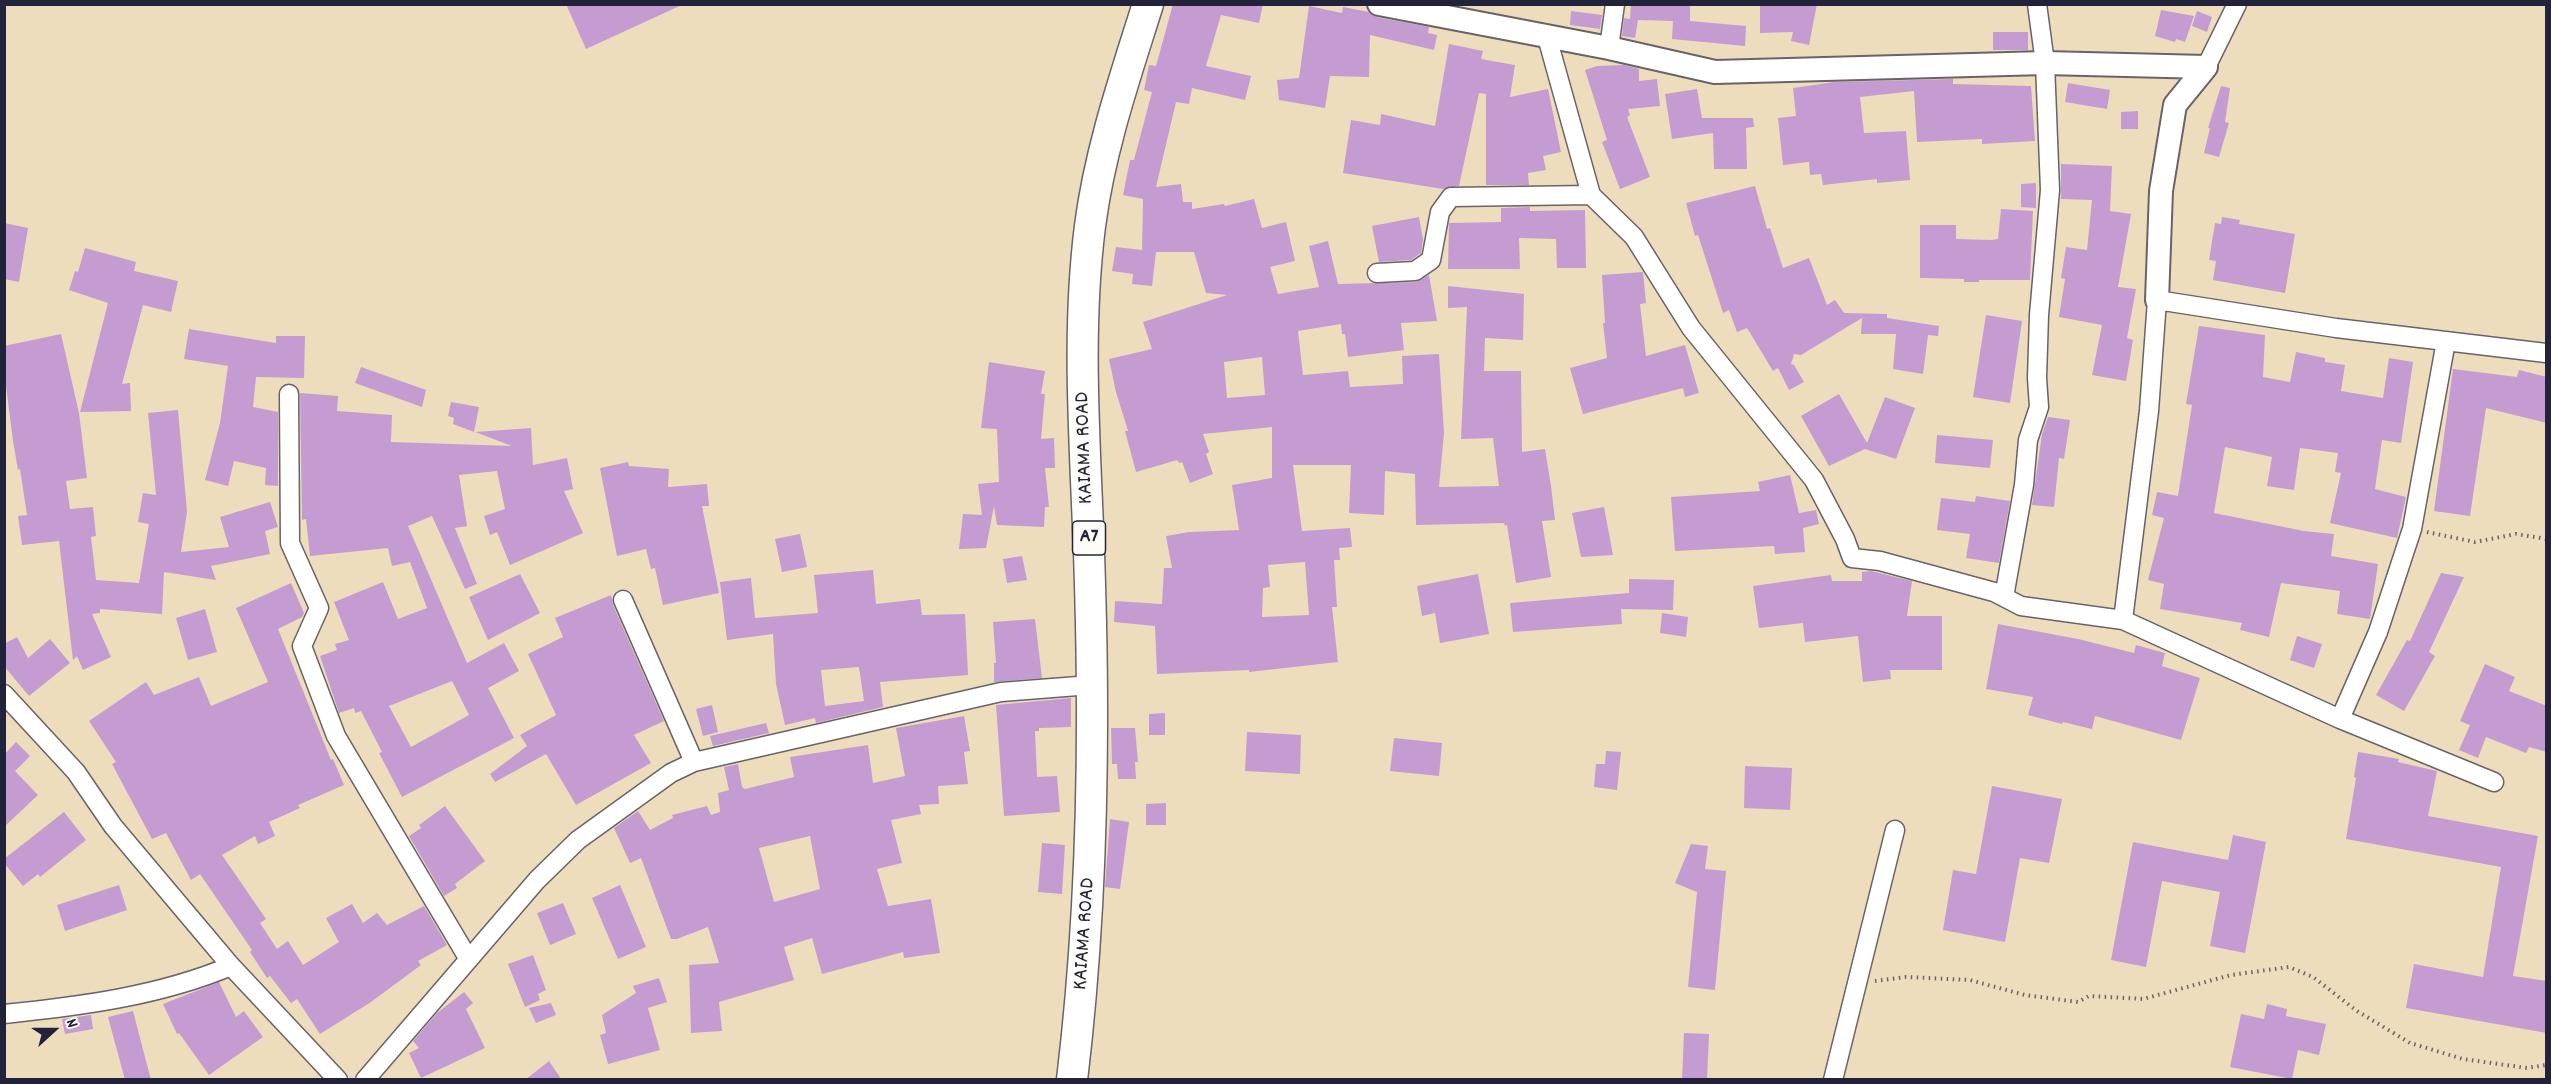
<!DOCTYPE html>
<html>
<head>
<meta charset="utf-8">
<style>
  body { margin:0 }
  #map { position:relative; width:2551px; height:1084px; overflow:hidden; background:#eeddbc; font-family:Dekko,sans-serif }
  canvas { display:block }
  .frame { position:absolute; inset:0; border:6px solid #22223b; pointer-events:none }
  .north { position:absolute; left:24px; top:1000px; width:60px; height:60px; -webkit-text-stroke:4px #fdfcf7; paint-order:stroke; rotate:69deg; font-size:16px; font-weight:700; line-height:24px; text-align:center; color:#22223b }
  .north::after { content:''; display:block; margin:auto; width:21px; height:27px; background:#22223b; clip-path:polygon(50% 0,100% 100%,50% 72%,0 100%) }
</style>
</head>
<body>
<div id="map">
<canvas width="2551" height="1084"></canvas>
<div class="frame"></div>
<div class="north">N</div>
</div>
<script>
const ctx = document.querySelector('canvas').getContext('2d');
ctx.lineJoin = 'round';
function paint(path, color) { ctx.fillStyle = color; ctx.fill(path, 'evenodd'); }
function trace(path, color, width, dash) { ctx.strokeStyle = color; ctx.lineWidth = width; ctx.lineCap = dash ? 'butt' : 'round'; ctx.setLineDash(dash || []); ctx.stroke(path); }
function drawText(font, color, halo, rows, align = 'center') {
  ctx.font = font + ' Dekko,sans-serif'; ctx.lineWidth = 4.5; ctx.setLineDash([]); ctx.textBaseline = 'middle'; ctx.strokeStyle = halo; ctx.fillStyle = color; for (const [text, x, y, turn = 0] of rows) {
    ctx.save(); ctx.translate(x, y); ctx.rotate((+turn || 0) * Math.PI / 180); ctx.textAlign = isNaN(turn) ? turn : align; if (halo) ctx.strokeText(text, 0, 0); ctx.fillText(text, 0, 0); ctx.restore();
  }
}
paint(new Path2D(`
  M 566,4 L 684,4 L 586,49 Z
  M 1173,4 L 1263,4 L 1259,23 L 1221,15 L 1206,66 L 1251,76 L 1245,100 L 1192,88 L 1189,104 L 1176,102 L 1156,187 L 1181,184 L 1183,202 L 1192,202 L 1192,209 L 1224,204 L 1225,206 L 1254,199 L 1262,228 L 1286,222 L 1295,261 L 1270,267 L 1278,294 L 1319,287 L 1309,246 L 1328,241 L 1338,284 L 1416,282 L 1429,275 L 1437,321 L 1401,323 L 1404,350 L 1348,357 L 1345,334 L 1342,334 L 1341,324 L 1298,331 L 1303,375 L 1348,371 L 1350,387 L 1403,384 L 1402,356 L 1439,354 L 1444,433 L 1439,487 L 1499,486 L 1493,438 L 1461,439 L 1467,307 L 1448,308 L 1448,286 L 1524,294 L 1523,340 L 1485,338 L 1484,371 L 1521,371 L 1522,452 L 1545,449 L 1551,486 L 1555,520 L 1542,521 L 1551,577 L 1516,583 L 1507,525 L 1505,526 L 1504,523 L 1416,525 L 1415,474 L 1385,471 L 1384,515 L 1349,513 L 1351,465 L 1293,465 L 1302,531 L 1350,528 L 1352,547 L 1339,548 L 1340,560 L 1334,560 L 1337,607 L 1332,607 L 1338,662 L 1249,672 L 1249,670 L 1157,674 L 1155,626 L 1114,622 L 1115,601 L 1162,604 L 1164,568 L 1172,568 L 1166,536 L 1189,532 L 1239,530 L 1232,485 L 1272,478 L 1272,427 L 1203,434 L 1209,452 L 1206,454 L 1213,474 L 1190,483 L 1182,462 L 1179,463 L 1177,460 L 1136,472 L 1125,431 L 1128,431 L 1116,392 L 1109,359 L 1152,349 L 1143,322 L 1227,295 L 1206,293 L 1194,252 L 1156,252 L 1152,286 L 1132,284 L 1133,274 L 1112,271 L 1116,247 L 1142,250 L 1143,199 L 1123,195 L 1130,160 L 1134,160 L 1152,92 L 1144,90 L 1149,65 L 1156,66 ZM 1262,357 L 1265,395 L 1227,398 L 1224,362 ZM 1305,562 L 1309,615 L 1262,617 L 1263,588 L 1270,587 L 1268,565 Z
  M 1631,4 L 1690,4 L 1690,21 L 1746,26 L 1745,46 L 1672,39 L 1673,21 L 1638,20 L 1635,38 L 1622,36 L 1624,18 L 1630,19 Z
  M 1760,4 L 1817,4 L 1809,45 L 1791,41 L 1793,32 L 1760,33 Z
  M 1309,6 L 1342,13 L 1343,7 L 1369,12 L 1376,17 L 1429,27 L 1428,33 L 1437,35 L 1434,50 L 1370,35 L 1369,77 L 1330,76 L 1325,108 L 1279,100 L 1277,80 L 1299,78 Z
  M 2161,10 L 2194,16 L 2185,42 L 2176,39 L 2175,42 L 2155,36 Z
  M 1571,11 L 1602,15 L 1600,29 L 1570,25 Z
  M 2197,11 L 2212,17 L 2207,32 L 2192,26 Z
  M 1993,32 L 2028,32 L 2028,50 L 1993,50 Z
  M 1449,44 L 1483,51 L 1481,59 L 1515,65 L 1510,97 L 1548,89 L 1561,152 L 1543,156 L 1546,170 L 1528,173 L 1529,185 L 1486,185 L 1486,94 L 1479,93 L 1459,186 L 1443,189 L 1343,173 L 1351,120 L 1380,125 L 1381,114 L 1435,126 Z
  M 1624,65 L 1639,69 L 1639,81 L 1657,79 L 1660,106 L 1628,109 L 1630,115 L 1627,117 L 1650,177 L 1620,189 L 1602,142 L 1607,140 L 1585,70 L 1597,66 Z
  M 1953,79 L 1953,84 L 2031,86 L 2035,141 L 1982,144 L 1982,139 L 1917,142 L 1914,91 L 1860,97 L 1864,133 L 1906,131 L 1910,180 L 1877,183 L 1877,179 L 1823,185 L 1821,174 L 1810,175 L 1809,162 L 1783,165 L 1778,118 L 1796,116 L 1793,88 L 1834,82 Z
  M 2068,83 L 2110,90 L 2107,109 L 2065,102 Z
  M 2221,86 L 2230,88 L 2225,122 L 2229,123 L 2219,157 L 2204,153 L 2210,128 L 2208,128 Z
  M 1697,89 L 1702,118 L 1753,118 L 1754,127 L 1746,128 L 1747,169 L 1714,169 L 1713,133 L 1672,139 L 1665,94 Z
  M 2138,111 L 2138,129 L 2121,129 L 2121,112 Z
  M 2061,164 L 2112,166 L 2110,211 L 2131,214 L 2118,287 L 2136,289 L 2127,338 L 2133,340 L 2126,381 L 2092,375 L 2102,325 L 2059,317 L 2065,279 L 2061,278 L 2066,247 L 2087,250 L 2092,200 L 2061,199 Z
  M 2036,183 L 2036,208 L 2021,207 L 2021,184 Z
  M 1755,186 L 1767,229 L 1770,228 L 1783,268 L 1809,258 L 1827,305 L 1835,300 L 1844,313 L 1887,314 L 1887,318 L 1939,326 L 1938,336 L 1928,335 L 1923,374 L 1893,369 L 1896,334 L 1861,334 L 1862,318 L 1801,355 L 1794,354 L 1791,364 L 1794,365 L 1804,382 L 1789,390 L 1778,368 L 1773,371 L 1747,328 L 1737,332 L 1729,310 L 1723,313 L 1698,235 L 1695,236 L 1686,203 Z
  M 1530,207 L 1530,211 L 1585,210 L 1586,268 L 1557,268 L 1556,239 L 1519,238 L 1520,269 L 1448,269 L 1449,223 L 1501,222 L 1501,208 Z
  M 2001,209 L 2033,211 L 2030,280 L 1979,280 L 1979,282 L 1964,282 L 1964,279 L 1920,278 L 1920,225 L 1956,225 L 1956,239 L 1991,240 L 1998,239 Z
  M 1419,217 L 1423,240 L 1421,253 L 1411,260 L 1379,262 L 1372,226 Z
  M 2222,217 L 2240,220 L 2239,224 L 2295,234 L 2285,293 L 2213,280 L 2216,261 L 2209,260 L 2215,223 L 2221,224 Z
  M 4,223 L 28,228 L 19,282 L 4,279 Z
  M 85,248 L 136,262 L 134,271 L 178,281 L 171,312 L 143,305 L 122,384 L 130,383 L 131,411 L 80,412 L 108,303 L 69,290 L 75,271 L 78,272 Z
  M 1643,272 L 1646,303 L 1640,304 L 1646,356 L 1685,345 L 1699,393 L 1685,397 L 1683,388 L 1583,414 L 1570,368 L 1607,358 L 1603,323 L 1605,323 L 1602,275 Z
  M 1986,315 L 2022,321 L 2010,403 L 1973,397 Z
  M 2199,326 L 2265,335 L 2263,377 L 2290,382 L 2296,352 L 2325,358 L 2325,362 L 2345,365 L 2341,391 L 2383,398 L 2389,358 L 2413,362 L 2401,443 L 2382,440 L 2375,489 L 2406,497 L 2397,538 L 2330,523 L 2341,473 L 2335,472 L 2338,453 L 2300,448 L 2294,490 L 2267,486 L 2272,457 L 2225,447 L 2214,513 L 2304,531 L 2334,534 L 2331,556 L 2378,564 L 2370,619 L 2337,614 L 2340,591 L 2281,583 L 2269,637 L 2240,630 L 2242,623 L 2160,609 L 2164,584 L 2148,580 L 2164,518 L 2152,515 L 2157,492 L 2178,496 L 2192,405 L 2186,404 Z
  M 189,329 L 276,343 L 276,336 L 305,336 L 304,378 L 256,377 L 253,407 L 278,412 L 278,486 L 265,485 L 266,468 L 234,461 L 228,486 L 205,480 L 220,423 L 228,366 L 184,359 Z
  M 61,334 L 79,413 L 87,478 L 66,481 L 70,509 L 93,507 L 96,536 L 91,537 L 96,580 L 139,583 L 149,524 L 138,522 L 143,493 L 156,495 L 148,413 L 178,410 L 187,512 L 181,552 L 229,547 L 220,517 L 270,502 L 278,527 L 265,531 L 270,554 L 211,566 L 216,580 L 164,572 L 162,614 L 100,609 L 100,613 L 92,614 L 111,657 L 83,670 L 77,656 L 73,660 L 59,541 L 22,545 L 18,516 L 27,515 L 20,469 L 18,470 L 13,441 L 4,370 L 4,346 Z
  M 989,362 L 1045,371 L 1041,394 L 1045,394 L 1041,439 L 1054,438 L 1055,468 L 1045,468 L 1049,507 L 1045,507 L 1044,527 L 997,525 L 994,506 L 986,548 L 959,549 L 963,514 L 982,515 L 978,484 L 999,482 L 997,429 L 981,428 Z
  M 361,367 L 426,390 L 422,407 L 355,383 Z
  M 2453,369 L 2517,377 L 2519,370 L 2547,377 L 2547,423 L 2486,408 L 2470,516 L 2434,511 Z
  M 300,393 L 338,396 L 337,411 L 392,415 L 391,442 L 512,446 L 475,432 L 531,428 L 533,465 L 567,458 L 573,489 L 564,491 L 583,533 L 510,565 L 497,532 L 490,535 L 484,516 L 505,509 L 497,471 L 459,475 L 467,526 L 455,528 L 477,584 L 465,589 L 432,516 L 408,526 L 467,663 L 504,643 L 519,671 L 488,688 L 514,738 L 402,797 L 379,753 L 382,752 L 361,711 L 355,713 L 354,708 L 339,713 L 320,656 L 337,650 L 335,644 L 349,640 L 334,602 L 383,582 L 398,619 L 427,608 L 410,562 L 392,566 L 388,548 L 310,556 L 306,519 L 302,520 ZM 452,681 L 469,715 L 411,747 L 389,706 Z
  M 1839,394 L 1867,443 L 1885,397 L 1915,408 L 1896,459 L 1865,449 L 1829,466 L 1801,416 Z
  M 451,402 L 479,407 L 474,432 L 453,424 L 454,418 L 448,416 Z
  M 2048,417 L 2070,420 L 2064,459 L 2059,458 L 2054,507 L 2032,505 L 2042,434 Z
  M 1937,435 L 1993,440 L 1990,468 L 1935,463 Z
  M 628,462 L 629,466 L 669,469 L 668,487 L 707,484 L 709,506 L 702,506 L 719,593 L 663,605 L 655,568 L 651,569 L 646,549 L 617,556 L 600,468 Z
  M 1790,475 L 1799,513 L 1816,510 L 1819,524 L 1803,528 L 1805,552 L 1775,554 L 1774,546 L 1675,551 L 1671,497 L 1760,491 L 1758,482 Z
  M 1976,496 L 2010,501 L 1999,563 L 1966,558 L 1970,534 L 1937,530 L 1941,498 L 1975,502 Z
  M 1604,507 L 1613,555 L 1581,557 L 1572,513 Z
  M 800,534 L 807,567 L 782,572 L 775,539 Z
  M 1022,556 L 1027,580 L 1007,583 L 1003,559 Z
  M 873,570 L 876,604 L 920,599 L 922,615 L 965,614 L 968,675 L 880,682 L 883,707 L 816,723 L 815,718 L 785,725 L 776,684 L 773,634 L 727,640 L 720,582 L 751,578 L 755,618 L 818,613 L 814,575 ZM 859,667 L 864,701 L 825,706 L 821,670 Z
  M 1871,571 L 1912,581 L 1907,616 L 1942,616 L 1942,670 L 1890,670 L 1891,679 L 1863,682 L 1858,636 L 1805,642 L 1803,623 L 1759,628 L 1753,586 L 1831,575 L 1832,581 L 1862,581 L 1862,572 Z
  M 2441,573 L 2464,577 L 2429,652 L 2435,656 L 2404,711 L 2376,695 L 2407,640 L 2410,641 Z
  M 520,574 L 540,613 L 488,640 L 469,597 Z
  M 1478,574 L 1489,634 L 1440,643 L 1435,613 L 1422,616 L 1417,586 Z
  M 1629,579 L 1674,580 L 1673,610 L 1621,609 L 1622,624 L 1513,632 L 1510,603 L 1629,593 Z
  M 291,583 L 304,613 L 302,617 L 278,629 L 331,760 L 333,759 L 344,785 L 298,805 L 300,808 L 269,822 L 275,836 L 258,844 L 255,836 L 222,855 L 266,919 L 260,923 L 277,949 L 288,941 L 303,965 L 339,942 L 326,918 L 352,904 L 363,923 L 377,913 L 387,925 L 424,906 L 447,945 L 418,961 L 421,965 L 371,1002 L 320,1034 L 297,999 L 291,1003 L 270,976 L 267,978 L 250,952 L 252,950 L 200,874 L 191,880 L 166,833 L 152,839 L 112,764 L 116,762 L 89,721 L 146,682 L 154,695 L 199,677 L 211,706 L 268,682 L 236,608 Z
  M 611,595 L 613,605 L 664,721 L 634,735 L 651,763 L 576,805 L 546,754 L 495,782 L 490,774 L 527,746 L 520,735 L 556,715 L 528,654 L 563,637 L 555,618 Z
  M 205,609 L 217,652 L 188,660 L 176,618 Z
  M 1662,613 L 1688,617 L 1686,637 L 1660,633 Z
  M 1035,619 L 1042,678 L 994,682 L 994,663 L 996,663 L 993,622 Z
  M 1998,624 L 2078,639 L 2134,653 L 2136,645 L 2165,653 L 2162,666 L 2200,678 L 2181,740 L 2095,716 L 2092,729 L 2063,722 L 2062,724 L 2028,715 L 2033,697 L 1986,689 Z
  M 2297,636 L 2322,644 L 2314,668 L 2290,660 Z
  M 17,637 L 28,658 L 50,639 L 70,663 L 29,696 L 4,666 L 4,644 Z
  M 2485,664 L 2515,677 L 2509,691 L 2547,706 L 2547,752 L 2529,747 L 2526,753 L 2486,737 L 2478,758 L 2459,750 L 2470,725 L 2460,721 Z
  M 1071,698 L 1071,727 L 1039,728 L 1039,731 L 1035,731 L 1037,777 L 1057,776 L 1060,812 L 1004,816 L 996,705 Z
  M 712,705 L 718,732 L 703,736 L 696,709 Z
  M 1165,713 L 1165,735 L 1149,735 L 1149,714 Z
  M 964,716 L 970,751 L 964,752 L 968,784 L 938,786 L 939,804 L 919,805 L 921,814 L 891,820 L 902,863 L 877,869 L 888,906 L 931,899 L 940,953 L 904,958 L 903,952 L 822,974 L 812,938 L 784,947 L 794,980 L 719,1002 L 722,1031 L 691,1033 L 689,965 L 719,963 L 708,927 L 677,939 L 671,939 L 641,858 L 630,863 L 614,828 L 638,811 L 650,830 L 673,818 L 672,815 L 707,806 L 711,815 L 720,812 L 718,793 L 729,790 L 724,767 L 738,764 L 742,787 L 745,789 L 794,777 L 790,757 L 868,745 L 873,783 L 905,776 L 896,728 ZM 810,836 L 820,889 L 774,902 L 759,848 Z
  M 766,723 L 769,733 L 713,746 L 710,736 Z
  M 1111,728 L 1135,728 L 1138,762 L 1135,762 L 1136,779 L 1118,779 L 1117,764 L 1112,764 Z
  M 1247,732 L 1301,735 L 1300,774 L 1245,771 Z
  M 1394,738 L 1442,743 L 1439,776 L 1390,771 Z
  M 16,742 L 30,756 L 15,771 L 38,795 L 4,827 L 4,755 Z
  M 1606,751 L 1621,752 L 1617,790 L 1594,787 L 1596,764 L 1605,764 Z
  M 2358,752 L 2399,759 L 2398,762 L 2437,771 L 2428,816 L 2538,836 L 2513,976 L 2547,981 L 2547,1033 L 2406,1008 L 2414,964 L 2483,977 L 2501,867 L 2346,839 L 2356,778 L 2354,777 Z
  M 1745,766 L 1792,768 L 1790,810 L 1744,808 Z
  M 1992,786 L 2062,799 L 2049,863 L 2020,858 L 2005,942 L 1943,930 L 1953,870 L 1976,874 Z
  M 1166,803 L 1166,825 L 1146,825 L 1146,804 Z
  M 445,806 L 485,861 L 455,884 L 457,888 L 444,896 L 409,836 L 421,828 L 419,825 Z
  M 64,812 L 86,840 L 40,877 L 38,874 L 23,886 L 4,863 L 4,859 Z
  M 1110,819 L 1129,822 L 1120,889 L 1105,887 Z
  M 2233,835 L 2266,842 L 2245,953 L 2210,946 L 2220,892 L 2162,881 L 2146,967 L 2111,960 L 2133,842 L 2228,860 Z
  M 1042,843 L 1065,845 L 1062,894 L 1038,892 Z
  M 1691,844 L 1708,846 L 1705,869 L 1726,871 L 1715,990 L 1688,987 L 1697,892 L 1675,883 Z
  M 119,885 L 127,910 L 65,931 L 57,905 Z
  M 620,885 L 646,947 L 618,959 L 592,898 Z
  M 563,903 L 576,934 L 550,945 L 537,913 Z
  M 533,955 L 546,990 L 538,994 L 540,1000 L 525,1007 L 508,964 Z
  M 659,978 L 667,1002 L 648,1008 L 660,1050 L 608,1064 L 600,1035 L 606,1033 L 602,1015 L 636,993 L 633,986 Z
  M 219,982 L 236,1017 L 244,1011 L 263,1037 L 209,1075 L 179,1033 L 177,1034 L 163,1004 Z
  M 464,992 L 473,1003 L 466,1009 L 485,1048 L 421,1078 L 409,1053 L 419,1048 L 413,1041 L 437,1013 Z
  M 551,1003 L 556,1015 L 536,1023 L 529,1008 Z
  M 2267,1004 L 2287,1009 L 2286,1016 L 2326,1024 L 2319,1055 L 2298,1050 L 2292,1079 L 2230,1067 L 2241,1014 L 2264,1019 Z
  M 133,1011 L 151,1080 L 125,1080 L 108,1017 Z
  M 91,1015 L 93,1029 L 65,1034 L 62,1019 Z
  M 1684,1033 L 1709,1034 L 1707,1080 L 1682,1080 Z
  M 549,1061 L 562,1080 L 525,1080 Z`), '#c49cd2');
const minor = new Path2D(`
  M 1547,37 L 1591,195
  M 1609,48 L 1615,4
  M 2206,67 L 2237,4
  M 1377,273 L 1415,271 L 1431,260 L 1440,212 L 1451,197 L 1591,195 L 1634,237 L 1691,328 L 1814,480 L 1845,539 L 1852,558 L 1880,561 L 1994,592 L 2021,606 L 2123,620 L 2149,411 L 2157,300 L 2336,328 L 2546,353
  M 289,394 L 290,543 L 319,608 L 302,646 L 336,736 L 468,958
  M 2004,597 L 2024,485 L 2028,440 L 2039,407 L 2037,378 L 2039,315 L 2050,190 L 2045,63 L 2037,4
  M 623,600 L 694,762
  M 2123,620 L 2340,719 L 2494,782
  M 4,694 L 76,772 L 113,826 L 231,966 L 338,1080
  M 2340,719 L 2378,632 L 2412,529 L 2446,341
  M 4,1014 C 82,1006 159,996 231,966
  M 365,1080 L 537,880 L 578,840 L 671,773 L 694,762 L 1001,692 L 1091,685
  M 1833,1080 L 1895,830`);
const tertiary = new Path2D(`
  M 1379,4 L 1609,48 L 1715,72 L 2045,63 L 2206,67
  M 2157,300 L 2161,191 L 2175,105 L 2206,67`);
const trunk = new Path2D(`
  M 1072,1080 C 1092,915 1095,750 1090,585 C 1087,465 1075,344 1090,226 C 1100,149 1125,77 1148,4`);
trace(minor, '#696368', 21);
trace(tertiary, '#696368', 26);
trace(trunk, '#696368', 33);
trace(new Path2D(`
  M 2427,532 L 2475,542 L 2516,534 L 2546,539
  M 1875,981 L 1906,977 L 1970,980 L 2025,995 L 2078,1002 L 2089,996 L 2143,999 L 2231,975 L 2289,967 L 2313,977 L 2357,1011 L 2410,1043 L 2463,1059 L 2527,1068 L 2546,1065
  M 2542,1080 L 2546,1077`), '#696368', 4, [1.5, 4.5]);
trace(minor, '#fff', 18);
trace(tertiary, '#fff', 22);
trace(trunk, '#fff', 30);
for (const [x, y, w] of [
  [1089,538,33]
]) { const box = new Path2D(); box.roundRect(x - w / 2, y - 17, w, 34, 4.5); ctx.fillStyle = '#fdfcf7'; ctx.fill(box); trace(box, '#22223b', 1.5); }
drawText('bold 20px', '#22223b', null, [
  ["A7",1089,538]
]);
drawText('21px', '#22223b', '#fdfcf7', [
  ["KAIAMA ROAD",1086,448,-92],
  ["KAIAMA ROAD",1086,934,-86]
]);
</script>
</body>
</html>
